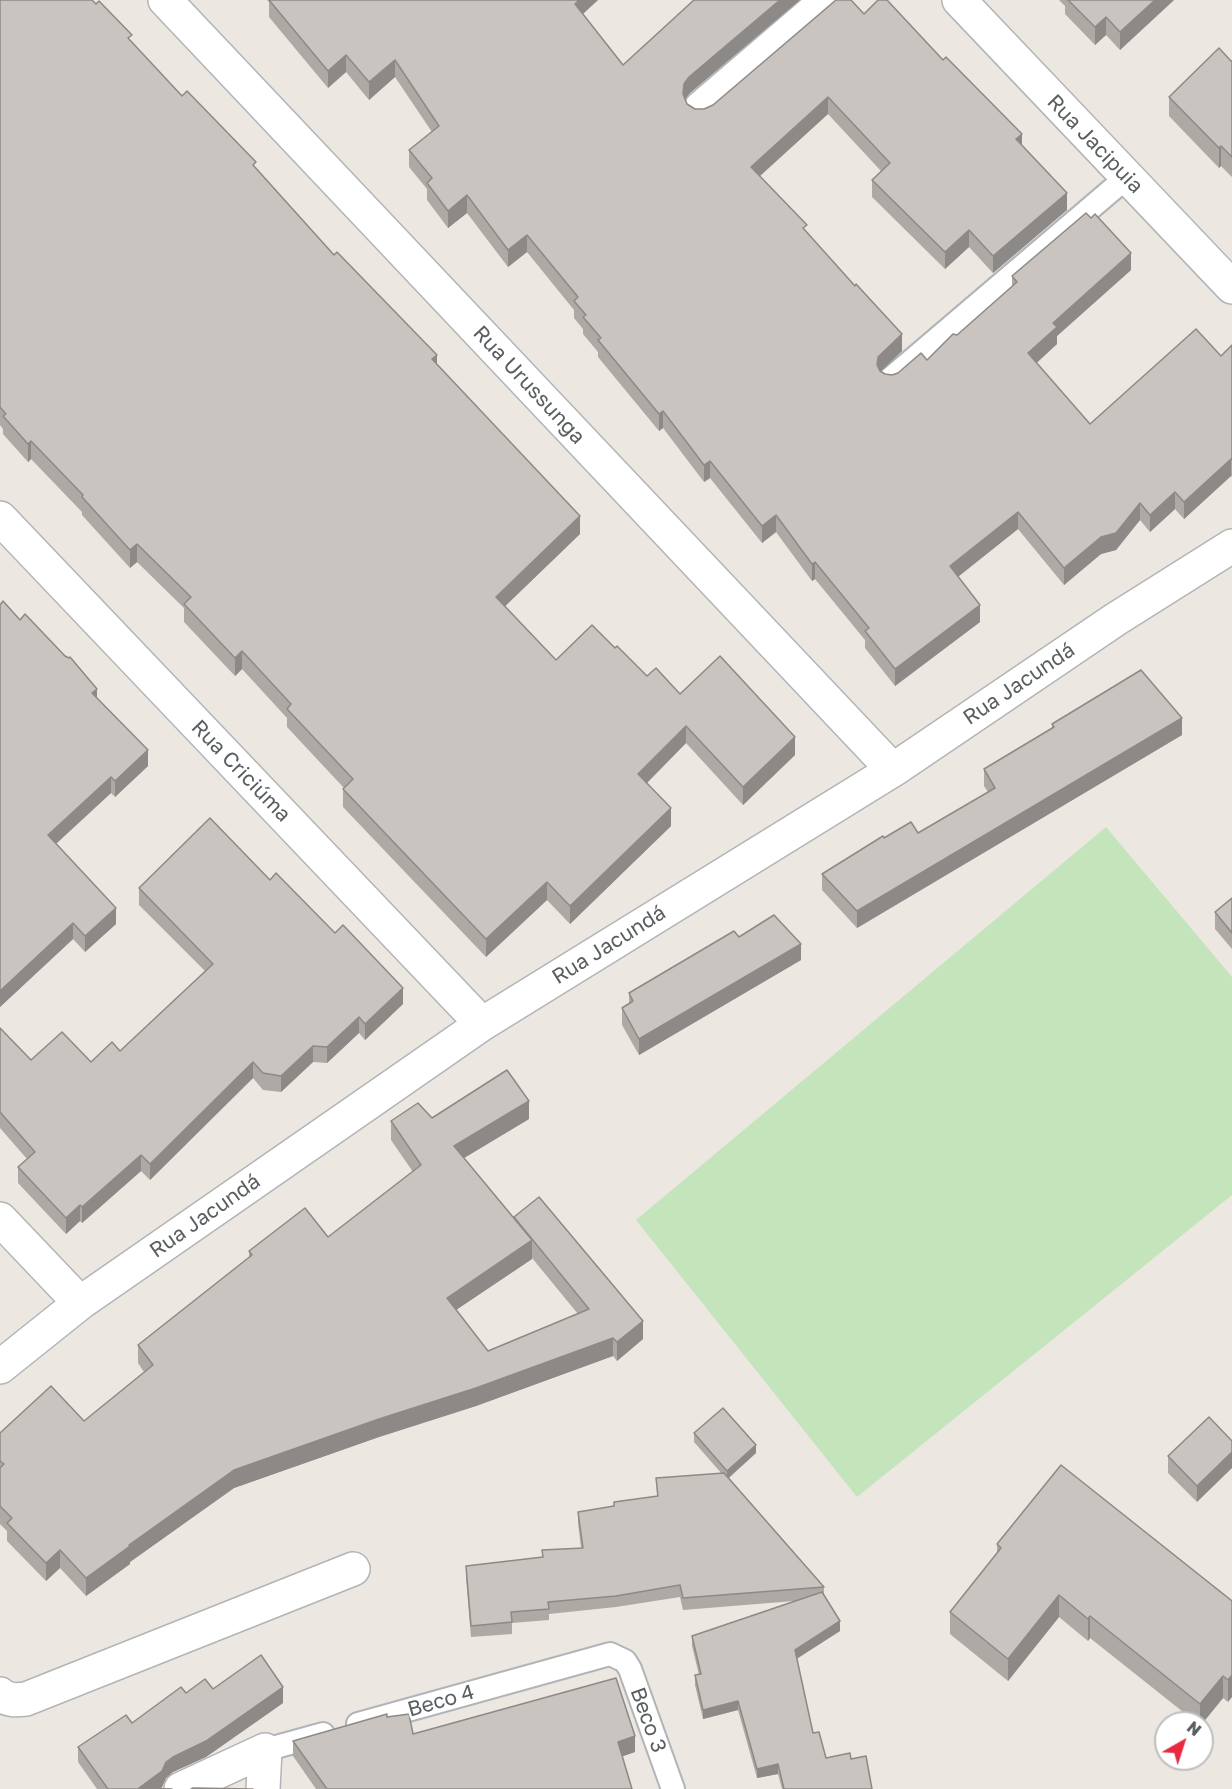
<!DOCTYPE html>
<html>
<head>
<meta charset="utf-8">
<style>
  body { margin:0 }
  #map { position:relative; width:1232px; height:1789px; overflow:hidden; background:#ece7e0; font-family:"Golos Text",sans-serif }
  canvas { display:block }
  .north { position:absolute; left:1154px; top:1711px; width:60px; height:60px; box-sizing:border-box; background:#fff; border:2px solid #bdbfc0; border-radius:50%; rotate:39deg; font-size:16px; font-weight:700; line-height:24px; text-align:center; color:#595e61 }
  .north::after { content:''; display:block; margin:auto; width:21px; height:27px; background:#e92942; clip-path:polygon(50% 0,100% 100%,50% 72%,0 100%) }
</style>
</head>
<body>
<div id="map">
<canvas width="1232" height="1789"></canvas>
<div class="north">N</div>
</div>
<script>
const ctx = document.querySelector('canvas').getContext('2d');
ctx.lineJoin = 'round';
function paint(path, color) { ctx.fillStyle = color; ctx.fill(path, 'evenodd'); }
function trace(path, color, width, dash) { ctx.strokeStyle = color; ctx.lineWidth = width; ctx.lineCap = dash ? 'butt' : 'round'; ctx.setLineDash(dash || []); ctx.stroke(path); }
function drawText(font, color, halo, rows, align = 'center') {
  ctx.font = font + ' "Golos Text",sans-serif'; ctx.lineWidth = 5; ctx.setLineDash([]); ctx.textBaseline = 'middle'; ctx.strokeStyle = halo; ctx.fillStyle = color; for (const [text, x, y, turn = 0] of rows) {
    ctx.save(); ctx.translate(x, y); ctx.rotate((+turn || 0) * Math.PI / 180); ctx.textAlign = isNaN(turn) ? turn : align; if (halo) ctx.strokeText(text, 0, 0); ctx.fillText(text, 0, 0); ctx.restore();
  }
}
paint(new Path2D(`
  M 1106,827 L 1232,977 L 1232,1195 L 857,1497 L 636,1220 Z`), '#c4e4bb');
const lane = new Path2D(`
  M 890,379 L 1127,177
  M 358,1724 L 610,1654 L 625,1661 L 630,1669 L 673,1789
  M 265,1750 L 323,1734`);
const street = new Path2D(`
  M 165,0 L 893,770
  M 959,0 L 1232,287
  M 701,108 L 827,0
  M 0,518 L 482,1024
  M 0,1219 L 80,1303
  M 0,1367 L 80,1303 L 482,1024 L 893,770 L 1116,619 L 1232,546
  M 0,1694 C 7,1701 17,1700 26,1699 L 353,1569
  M 181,1789 L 265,1750 L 263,1789`);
trace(lane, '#b1b5b8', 26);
trace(street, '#b1b5b8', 36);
trace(lane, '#fff', 22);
trace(street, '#fff', 33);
paint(new Path2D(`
  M 0,0 L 132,42 L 182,96 L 256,168 L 334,255 L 437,364 L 580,534 L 505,606 L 556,660 L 615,648 L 647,676 L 795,755 L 743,805 L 686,743 L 647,783 L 671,826 L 570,924 L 547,900 L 486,957 L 343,807 L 343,789 L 344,788 L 287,727 L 287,718 L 242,669 L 235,676 L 184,622 L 184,608 L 137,562 L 130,568 L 82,515 L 82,512 L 31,459 L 28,462 L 3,434 L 3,429 L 0,425 Z
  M 267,0 L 598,0 L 583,14 L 623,65 L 689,94 L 685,99 L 687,104 L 695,109 L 704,109 L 713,105 L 864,14 L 1022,146 L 1067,210 L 993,273 L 969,247 L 945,269 L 872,197 L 872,180 L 881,171 L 828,114 L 760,176 L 807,232 L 902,351 L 880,371 L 885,374 L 892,375 L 927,360 L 957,335 L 1012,287 L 1012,276 L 1131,270 L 1057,336 L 1057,344 L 1036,363 L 1090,424 L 1221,356 L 1232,345 L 1232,477 L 1231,476 L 1184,519 L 1175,509 L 1150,532 L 1140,520 L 1116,550 L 1101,554 L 1064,585 L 1018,529 L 958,577 L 980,622 L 895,686 L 865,648 L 865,640 L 815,579 L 812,581 L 776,532 L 762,543 L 710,478 L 704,482 L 663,428 L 659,431 L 598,357 L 598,352 L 583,334 L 583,329 L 574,318 L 574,310 L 527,252 L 508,267 L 467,213 L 448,228 L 427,200 L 427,189 L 409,167 L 409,150 L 432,132 L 395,77 L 369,100 L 346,72 L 328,88 L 269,17 L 269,2 Z
  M 1059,0 L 1174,0 L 1120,50 L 1106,35 L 1095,45 L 1065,14 L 1065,6 Z
  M 1232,61 L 1232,177 L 1221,166 L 1219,168 L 1169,116 L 1169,97 Z
  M 20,620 L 97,697 L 148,766 L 115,797 L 111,793 L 56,844 L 116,924 L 85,952 L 73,939 L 0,1007 Z
  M 1052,724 L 1182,735 L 857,928 L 822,890 L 822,874 L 884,838 L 918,833 L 988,792 L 984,786 L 984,769 L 1052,728 Z
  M 270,880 L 403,1004 L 365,1040 L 359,1033 L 327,1063 L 313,1062 L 281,1092 L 263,1090 L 253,1078 L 150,1180 L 141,1171 L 82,1223 L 80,1221 L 66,1234 L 18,1183 L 18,1167 L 27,1159 L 0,1128 L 0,1028 L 31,1060 L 91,1062 L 120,1051 L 205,971 L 139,905 L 139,888 Z
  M 1232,898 L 1232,949 L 1215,929 L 1215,912 Z
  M 739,937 L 801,960 L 639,1055 L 622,1025 L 622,1008 L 629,1003 L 629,993 Z
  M 432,1118 L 529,1119 L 464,1158 L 514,1219 L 643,1339 L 617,1361 L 613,1356 L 476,1406 L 379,1437 L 234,1488 L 130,1562 L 130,1564 L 86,1596 L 60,1568 L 46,1581 L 7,1541 L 7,1531 L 0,1524 L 0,1433 L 84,1421 L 144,1372 L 138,1363 L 138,1345 L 249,1257 L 249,1251 L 328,1237 L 413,1172 L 391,1140 L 391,1121 ZM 532,1258 L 578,1314 L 488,1351 L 456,1310 L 532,1259 Z
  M 1209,1417 L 1197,1502 L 1168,1473 L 1168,1456 Z
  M 694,1433 L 756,1453 L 729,1478 L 824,1587 L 824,1596 L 840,1631 L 797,1658 L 813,1733 L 826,1758 L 851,1759 L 872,1789 L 782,1789 L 778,1774 L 757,1778 L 738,1710 L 703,1719 L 695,1685 L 695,1675 L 699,1675 L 692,1646 L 692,1636 L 794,1601 L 683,1610 L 680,1597 L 616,1607 L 549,1614 L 549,1620 L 512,1623 L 512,1634 L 471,1637 L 466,1578 L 466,1566 L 542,1557 L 542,1550 L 581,1548 L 578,1523 L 578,1512 L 614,1506 L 614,1502 L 657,1496 L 656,1478 L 722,1474 L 694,1442 Z
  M 997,1544 L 1232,1601 L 1228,1702 L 1223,1698 L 1202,1723 L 1197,1723 L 1090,1638 L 1088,1641 L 1059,1617 L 1008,1681 L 950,1634 L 950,1612 L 997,1554 Z
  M 213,1689 L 283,1703 L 206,1757 L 173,1772 L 166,1778 L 162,1787 L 161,1788 L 172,1789 L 97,1789 L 78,1762 L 78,1747 L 132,1723 L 186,1693 Z
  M 387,1717 L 413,1734 L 635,1752 L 622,1756 L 632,1789 L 316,1789 L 293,1756 L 293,1741 Z`), '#ada9a4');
paint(new Path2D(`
  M 579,0 L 598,0 L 575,21 L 575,4 Z
  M 780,0 L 800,0 L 689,94 L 684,101 L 683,94 L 684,84 L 689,77 Z
  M 1155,0 L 1174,0 L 1120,50 L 1120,32 Z
  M 1106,17 L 1106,35 L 1095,45 L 1095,27 Z
  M 346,55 L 346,72 L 328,88 L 328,71 Z
  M 395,60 L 395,77 L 369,100 L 369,82 Z
  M 828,97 L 828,114 L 751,184 L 751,167 Z
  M 1022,134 L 1022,151 L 1016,139 Z
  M 1221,146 L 1221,166 L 1219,168 L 1219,148 Z
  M 1067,193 L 1067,210 L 993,273 L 993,256 Z
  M 467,195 L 467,213 L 448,228 L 448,211 Z
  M 969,230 L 969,247 L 945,269 L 945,252 Z
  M 527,235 L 527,252 L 508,267 L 508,250 Z
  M 1131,253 L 1131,270 L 1057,336 L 1057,344 L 1028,371 L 1028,353 L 1053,323 Z
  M 902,334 L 902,351 L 878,374 L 877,382 L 878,357 Z
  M 437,355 L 437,373 L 432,359 Z
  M 663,411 L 663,428 L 659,431 L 659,414 Z
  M 31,441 L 31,459 L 28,462 L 28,444 Z
  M 1231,459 L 1231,476 L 1184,519 L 1184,502 Z
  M 710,461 L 710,478 L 704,482 L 704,465 Z
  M 1175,492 L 1175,509 L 1150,532 L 1150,515 Z
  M 1140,503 L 1140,520 L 1116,550 L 1101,554 L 1064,585 L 1064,568 Z
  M 1018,512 L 1018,529 L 950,583 L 950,566 Z
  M 776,515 L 776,532 L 762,543 L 762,526 Z
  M 580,516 L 580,534 L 496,615 L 496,597 Z
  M 137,544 L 137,562 L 130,568 L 130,550 Z
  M 815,562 L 815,579 L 812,581 L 812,564 Z
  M 980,605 L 980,622 L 895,686 L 895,669 Z
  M 242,651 L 242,669 L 235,676 L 235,658 Z
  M 97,689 L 97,705 L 92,693 Z
  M 1182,718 L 1182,735 L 857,928 L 857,911 Z
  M 686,726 L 686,743 L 638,792 L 638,774 Z
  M 795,737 L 795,755 L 743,805 L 743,787 Z
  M 148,750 L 148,766 L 115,797 L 115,781 Z
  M 111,777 L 111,793 L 48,851 L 48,835 Z
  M 671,808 L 671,826 L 570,924 L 570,906 Z
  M 547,882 L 547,900 L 486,957 L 486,939 Z
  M 116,908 L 116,924 L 85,952 L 85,936 Z
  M 73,923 L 73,939 L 0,1007 L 0,991 Z
  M 801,944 L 801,960 L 639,1055 L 639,1039 Z
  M 403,988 L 403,1004 L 365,1040 L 365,1024 Z
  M 359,1017 L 359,1033 L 327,1063 L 327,1047 Z
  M 313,1046 L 313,1062 L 281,1092 L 281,1076 Z
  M 253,1062 L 253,1078 L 150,1180 L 150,1164 Z
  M 529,1101 L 529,1119 L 454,1164 L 454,1146 Z
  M 141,1155 L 141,1171 L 82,1223 L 82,1207 Z
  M 80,1205 L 80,1221 L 66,1234 L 66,1218 Z
  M 532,1240 L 532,1259 L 447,1316 L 447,1298 Z
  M 643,1321 L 643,1339 L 617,1361 L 617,1342 Z
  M 613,1338 L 613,1356 L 476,1406 L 379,1437 L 234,1488 L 130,1562 L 130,1564 L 86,1596 L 86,1578 L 129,1545 L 234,1470 L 379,1419 Z
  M 756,1445 L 756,1453 L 727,1479 L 727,1471 Z
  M 1232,1452 L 1232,1468 L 1197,1502 L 1197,1486 Z
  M 60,1550 L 60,1568 L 46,1581 L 46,1563 Z
  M 1059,1595 L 1059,1617 L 1008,1681 L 1008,1659 Z
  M 1090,1616 L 1090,1638 L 1088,1641 L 1088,1619 Z
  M 840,1621 L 840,1631 L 795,1660 L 795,1650 Z
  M 1232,1675 L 1232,1697 L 1228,1702 L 1228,1680 Z
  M 1223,1676 L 1223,1698 L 1202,1724 L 1202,1723 L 1200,1723 L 1200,1704 Z
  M 283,1687 L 283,1703 L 206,1757 L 173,1772 L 166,1778 L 162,1787 L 160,1789 L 139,1788 L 173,1757 Z
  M 738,1701 L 738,1710 L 703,1719 L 703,1710 Z
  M 635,1736 L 635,1752 L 618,1758 L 618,1742 Z
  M 778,1764 L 778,1774 L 757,1778 L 757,1769 Z`), '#8d8986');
const building = new Path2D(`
  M 0,0 L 92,0 L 96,4 L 99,1 L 132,35 L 128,38 L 182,96 L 187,91 L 256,162 L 253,165 L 334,255 L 337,252 L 437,355 L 432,359 L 580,516 L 496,597 L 556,660 L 592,625 L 615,648 L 617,646 L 647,676 L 656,668 L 680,694 L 720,656 L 795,737 L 743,787 L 686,726 L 638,774 L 671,808 L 570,906 L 547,882 L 486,939 L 343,789 L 353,779 L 287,709 L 291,704 L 242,651 L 235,658 L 184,604 L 191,597 L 137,544 L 130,550 L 82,497 L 83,495 L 31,441 L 28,444 L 3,416 L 6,414 L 0,407 Z
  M 269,0 L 579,0 L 575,4 L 623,65 L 694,0 L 780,0 L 689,77 L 684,84 L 683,94 L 687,104 L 695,109 L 704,109 L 713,105 L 836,0 L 851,0 L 864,14 L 878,0 L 887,0 L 943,60 L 946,57 L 1022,134 L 1016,139 L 1067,193 L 993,256 L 969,230 L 945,252 L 872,180 L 890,163 L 828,97 L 751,167 L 807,225 L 803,228 L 855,286 L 856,284 L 902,334 L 878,357 L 877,365 L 880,371 L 885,374 L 892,375 L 898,373 L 921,353 L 927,360 L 953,334 L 957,335 L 1017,282 L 1012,276 L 1086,213 L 1091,218 L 1095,214 L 1131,253 L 1053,323 L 1057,327 L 1028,353 L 1090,424 L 1196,329 L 1221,356 L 1232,345 L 1232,460 L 1231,459 L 1184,502 L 1175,492 L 1150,515 L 1140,503 L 1116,533 L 1101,537 L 1064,568 L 1018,512 L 950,566 L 980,605 L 895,669 L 865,631 L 869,628 L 815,562 L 812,564 L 776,515 L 762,526 L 710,461 L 704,465 L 663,411 L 659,414 L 598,340 L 601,338 L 583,317 L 586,315 L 574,301 L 578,297 L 527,235 L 508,250 L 467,195 L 448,211 L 427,183 L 432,178 L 409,150 L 439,126 L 395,60 L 369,82 L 346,55 L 328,71 Z
  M 1068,0 L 1155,0 L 1120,32 L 1106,17 L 1095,27 Z
  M 1219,48 L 1231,61 L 1232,61 L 1232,157 L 1221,146 L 1219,148 L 1169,97 Z
  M 3,601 L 20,620 L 25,614 L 65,656 L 69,658 L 70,657 L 97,689 L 92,693 L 148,750 L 115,781 L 111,777 L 48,835 L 116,908 L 85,936 L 73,923 L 0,991 L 0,605 Z
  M 1141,670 L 1182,718 L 857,911 L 822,874 L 883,836 L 884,838 L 911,822 L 918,833 L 995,788 L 984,769 L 1054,727 L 1052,724 Z
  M 210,818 L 270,880 L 276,873 L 335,933 L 343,925 L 403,988 L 365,1024 L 359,1017 L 327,1047 L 313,1046 L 281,1076 L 263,1073 L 253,1062 L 150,1164 L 141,1155 L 82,1207 L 80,1205 L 66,1218 L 18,1167 L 35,1152 L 0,1112 L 0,1028 L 31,1060 L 62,1032 L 91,1062 L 112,1042 L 120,1051 L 213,964 L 139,888 Z
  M 1232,898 L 1232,933 L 1215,912 Z
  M 774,915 L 801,944 L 639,1039 L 622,1008 L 633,1001 L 629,993 L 734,931 L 739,937 Z
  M 507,1070 L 529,1101 L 454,1146 L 532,1240 L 447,1298 L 488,1351 L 589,1309 L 514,1217 L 539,1197 L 643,1321 L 617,1342 L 613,1338 L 476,1388 L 379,1419 L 234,1470 L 129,1545 L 130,1546 L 86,1578 L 60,1550 L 46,1563 L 7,1523 L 12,1518 L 0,1506 L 0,1468 L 4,1464 L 0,1461 L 0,1433 L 51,1386 L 84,1421 L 153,1365 L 138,1345 L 252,1255 L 249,1251 L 305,1208 L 328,1237 L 421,1165 L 391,1121 L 418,1103 L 432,1118 Z
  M 723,1408 L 756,1445 L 727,1471 L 694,1433 Z
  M 1209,1417 L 1232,1441 L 1232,1452 L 1197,1486 L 1168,1456 Z
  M 1061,1465 L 1232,1601 L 1232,1675 L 1228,1680 L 1223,1676 L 1200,1704 L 1090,1616 L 1088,1619 L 1059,1595 L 1008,1659 L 950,1612 L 1001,1548 L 997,1544 Z
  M 724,1473 L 824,1587 L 683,1598 L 680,1585 L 616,1596 L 548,1602 L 549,1609 L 511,1612 L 512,1622 L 471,1626 L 466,1566 L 543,1557 L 542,1550 L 583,1548 L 578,1512 L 614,1506 L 614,1502 L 658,1496 L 656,1478 Z
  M 822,1592 L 840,1621 L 795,1650 L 813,1733 L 819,1732 L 826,1758 L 850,1753 L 851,1759 L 866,1756 L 872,1789 L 784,1789 L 778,1764 L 757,1769 L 738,1701 L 703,1710 L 695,1675 L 701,1674 L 692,1636 Z
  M 261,1655 L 283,1687 L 206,1741 L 173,1757 L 166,1762 L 162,1771 L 139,1788 L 172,1789 L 108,1789 L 78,1747 L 126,1715 L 132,1723 L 181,1687 L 186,1693 L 205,1679 L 213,1689 Z
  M 616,1678 L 635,1736 L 618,1742 L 632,1789 L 327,1789 L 293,1741 L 387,1714 L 387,1717 L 409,1714 L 413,1734 Z
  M 193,1788 L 252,1789 L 253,1789 L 191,1789 Z`);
paint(building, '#c9c4bf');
trace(building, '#8d8986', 1.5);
drawText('21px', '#595e61', '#fff', [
  ["Rua Jacipuia",1095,144,46],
  ["Rua Urussunga",529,385,47],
  ["Rua Jacundá",1019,684,-34],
  ["Rua Criciúma",241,771,46],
  ["Rua Jacundá",609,945,-32],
  ["Rua Jacundá",205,1216,-35],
  ["Beco 4",441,1701,-16],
  ["Beco 3",648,1720,70]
]);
</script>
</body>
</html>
